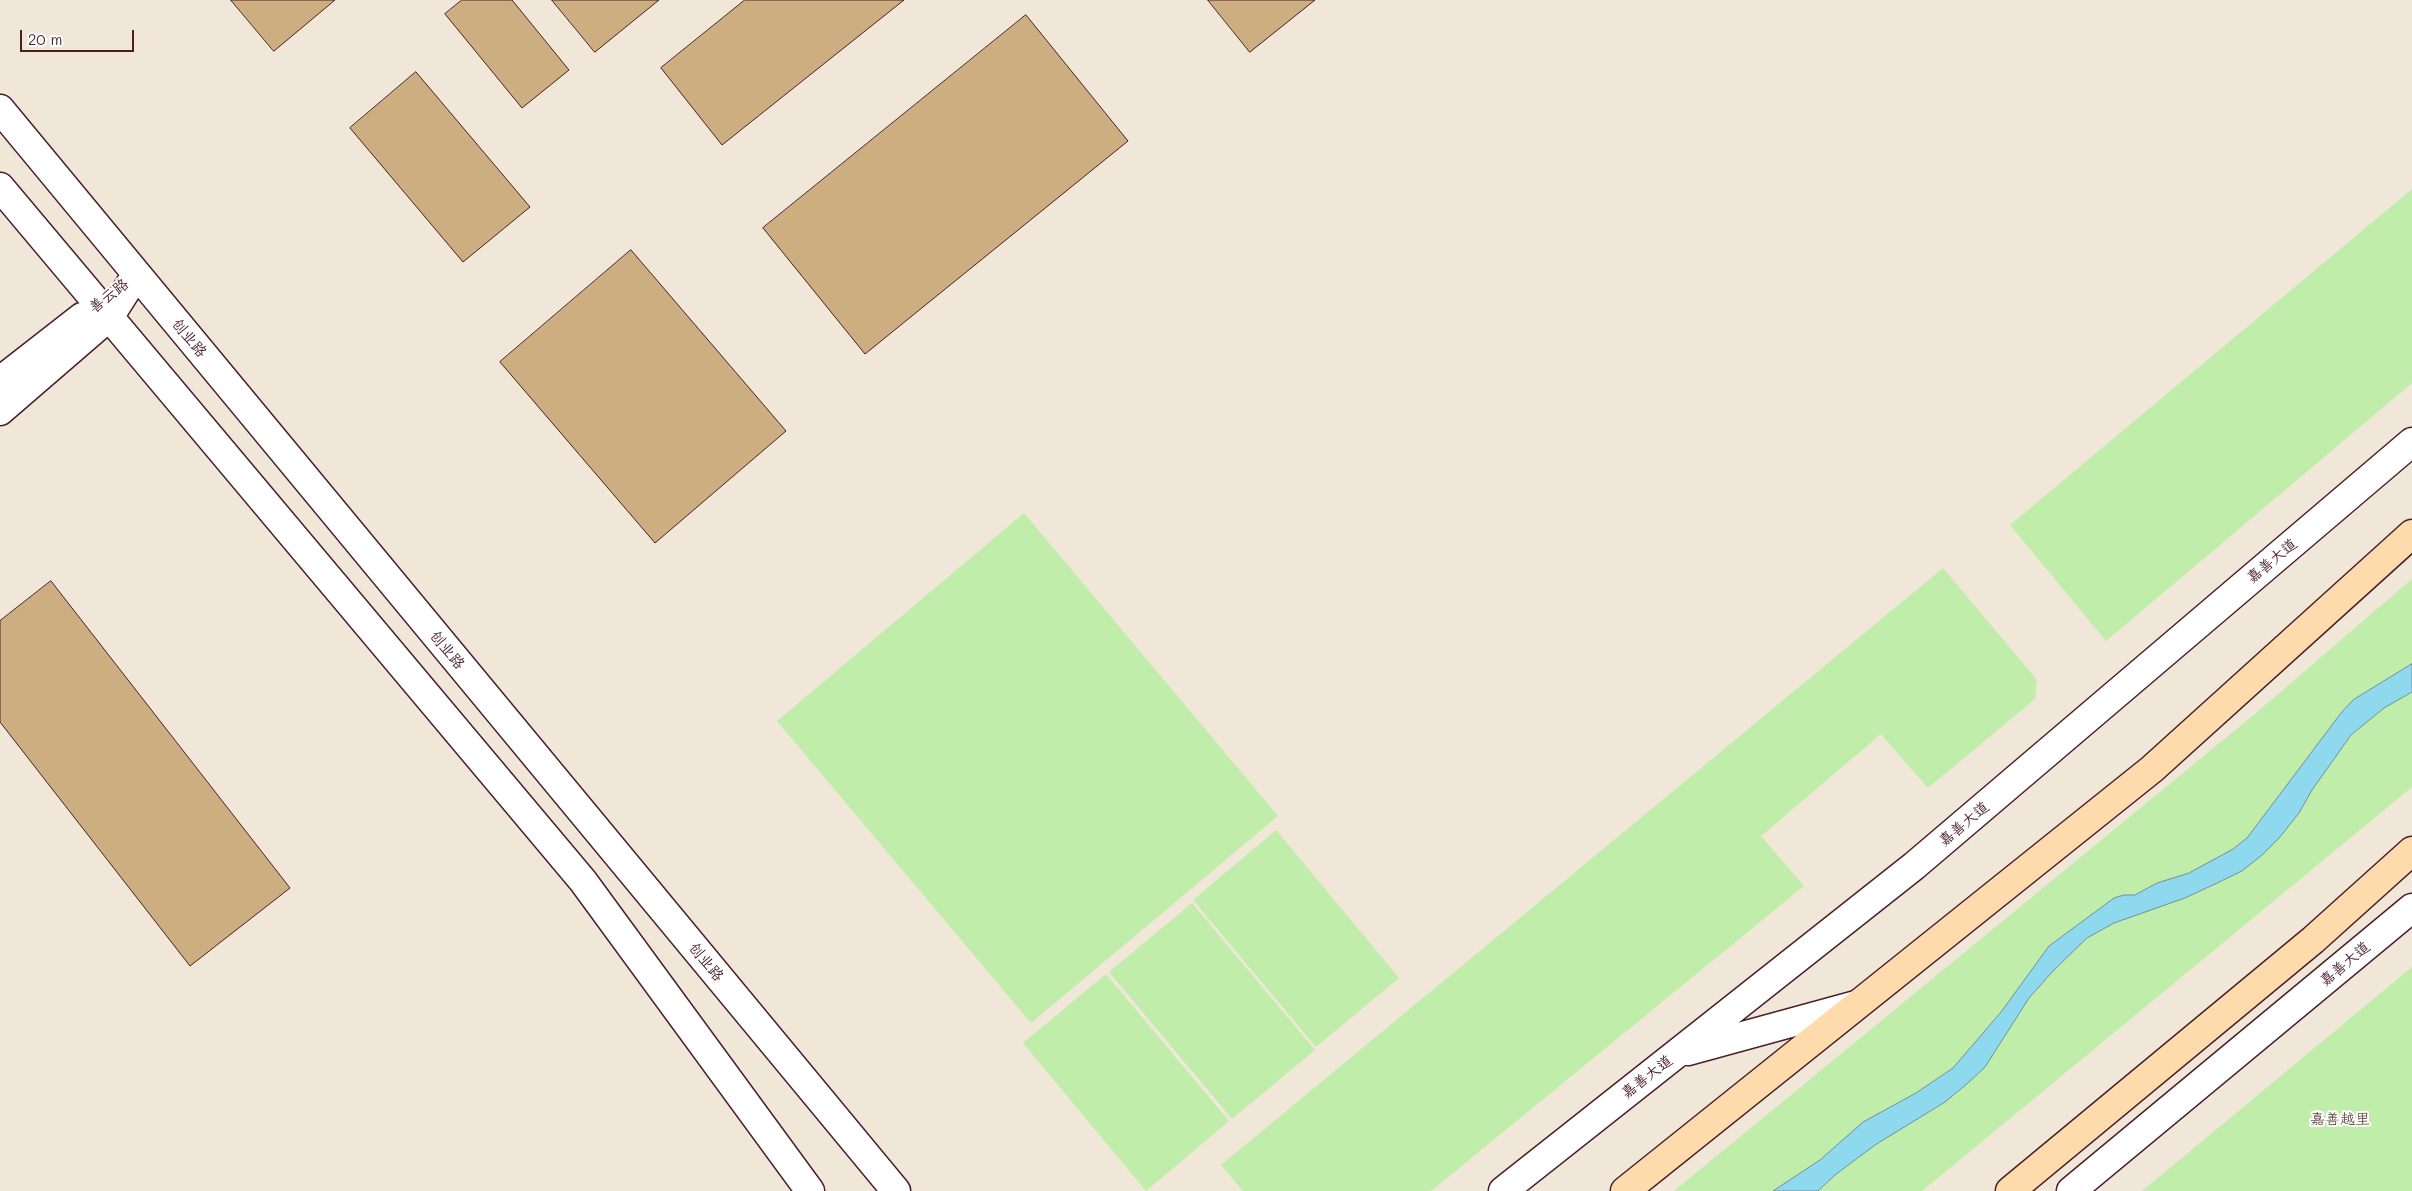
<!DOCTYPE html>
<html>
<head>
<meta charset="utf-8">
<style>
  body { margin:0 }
  #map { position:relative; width:2412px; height:1191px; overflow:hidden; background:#fff; font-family:Mali,sans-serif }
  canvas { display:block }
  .scale { position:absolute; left:20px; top:30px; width:114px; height:22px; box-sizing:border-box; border:2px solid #4a1f2b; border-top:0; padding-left:6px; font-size:15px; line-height:18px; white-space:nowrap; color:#4a1f2b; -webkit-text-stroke:4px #fff; paint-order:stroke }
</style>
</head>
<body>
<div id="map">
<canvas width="2412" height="1191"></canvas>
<div class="scale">20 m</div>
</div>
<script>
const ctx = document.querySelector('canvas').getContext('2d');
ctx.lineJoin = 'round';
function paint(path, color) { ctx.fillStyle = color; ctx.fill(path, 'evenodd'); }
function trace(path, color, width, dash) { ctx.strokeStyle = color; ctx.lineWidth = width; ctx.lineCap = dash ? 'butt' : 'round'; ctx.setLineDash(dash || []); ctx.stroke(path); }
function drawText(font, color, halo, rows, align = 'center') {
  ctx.font = font + ' Mali,"LXGW WenKai TC",sans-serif'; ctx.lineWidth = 4; ctx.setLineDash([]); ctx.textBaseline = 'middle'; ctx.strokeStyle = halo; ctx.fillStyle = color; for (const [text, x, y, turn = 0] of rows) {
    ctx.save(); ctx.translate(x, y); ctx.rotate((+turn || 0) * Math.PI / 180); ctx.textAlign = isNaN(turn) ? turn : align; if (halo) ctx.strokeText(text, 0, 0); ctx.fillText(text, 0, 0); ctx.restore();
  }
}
paint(new Path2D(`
  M 0,0 L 2412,0 L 2412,1191 L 0,1191 Z`), '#f0e7d9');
paint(new Path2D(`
  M 2412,189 L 2412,383 L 2106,641 L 2010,525 Z
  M 1024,513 L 1278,816 L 1031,1023 L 777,721 Z
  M 1943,568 L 2037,680 L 2035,699 L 1928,788 L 1881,734 L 1761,836 L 1804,886 L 1431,1191 L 1243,1191 L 1221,1165 Z
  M 2412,579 L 2412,787 L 1922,1191 L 1674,1191 L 2256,713 Z
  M 1276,830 L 1399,978 L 1316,1047 L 1193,900 Z
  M 1192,903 L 1315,1050 L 1232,1119 L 1109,972 Z
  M 2412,967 L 2412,1191 L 2142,1191 Z
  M 1106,974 L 1229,1121 L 1146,1191 L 1023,1043 Z`), '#c1edab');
const water = new Path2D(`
  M 2412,664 L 2412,692 L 2384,708 L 2351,735 L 2312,790 L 2299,813 L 2280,837 L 2262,855 L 2242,871 L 2215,884 L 2185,898 L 2114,923 L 2087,938 L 2053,971 L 2029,998 L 1985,1067 L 1968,1083 L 1945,1102 L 1875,1145 L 1835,1175 L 1818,1191 L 1773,1191 L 1820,1160 L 1863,1122 L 1916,1093 L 1953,1068 L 2001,1012 L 2049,946 L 2114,898 L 2124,895 L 2135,895 L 2157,883 L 2189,873 L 2233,849 L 2247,838 L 2341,713 L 2353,700 Z`);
paint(water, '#8ed9ee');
trace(water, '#738fa0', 1);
const building = new Path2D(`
  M 231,0 L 335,0 L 274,51 Z
  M 462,0 L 512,0 L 569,70 L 522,108 L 445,14 Z
  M 552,0 L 659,0 L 595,52 Z
  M 745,0 L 904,0 L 722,145 L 661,68 Z
  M 1208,0 L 1315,0 L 1250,52 Z
  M 1026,15 L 1128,141 L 865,354 L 763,228 Z
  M 416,72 L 530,207 L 463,262 L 350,128 Z
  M 631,250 L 786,431 L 655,543 L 500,362 Z
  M 51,581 L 290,888 L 190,966 L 0,722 L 0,621 Z`);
paint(building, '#cdae81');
trace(building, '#4a1f2b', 1);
const street = new Path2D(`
  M 0,109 L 896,1191
  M 0,187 L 583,881 L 810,1191
  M 0,381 L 82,317
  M 0,411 L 110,316 L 136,275`);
const secondary = new Path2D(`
  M 1688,1051 L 1856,1005
  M 1503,1191 L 1914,866 L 2412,442
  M 2071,1191 L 2412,908`);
const primary = new Path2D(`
  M 1625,1191 L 2152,769 L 2412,534
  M 2010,1191 L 2313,940 L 2412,851`);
trace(street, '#4a1f2b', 31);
trace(secondary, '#4a1f2b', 31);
trace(primary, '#4a1f2b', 31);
trace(street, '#fff', 28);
trace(secondary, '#fff', 28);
trace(primary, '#fedbac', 28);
drawText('15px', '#4a1f2b', '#fff', [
  ["善云路",109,296,-38],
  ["创业路",189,338,50],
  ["嘉善大道",2272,561,-40],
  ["创业路",447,650,50],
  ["嘉善大道",1964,824,-40],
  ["创业路",706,962,50],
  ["嘉善大道",2345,964,-40],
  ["嘉善大道",1647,1077,-38]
]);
drawText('15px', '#68524b', '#fff', [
  ["嘉善越里",2340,1119]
]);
</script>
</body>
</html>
